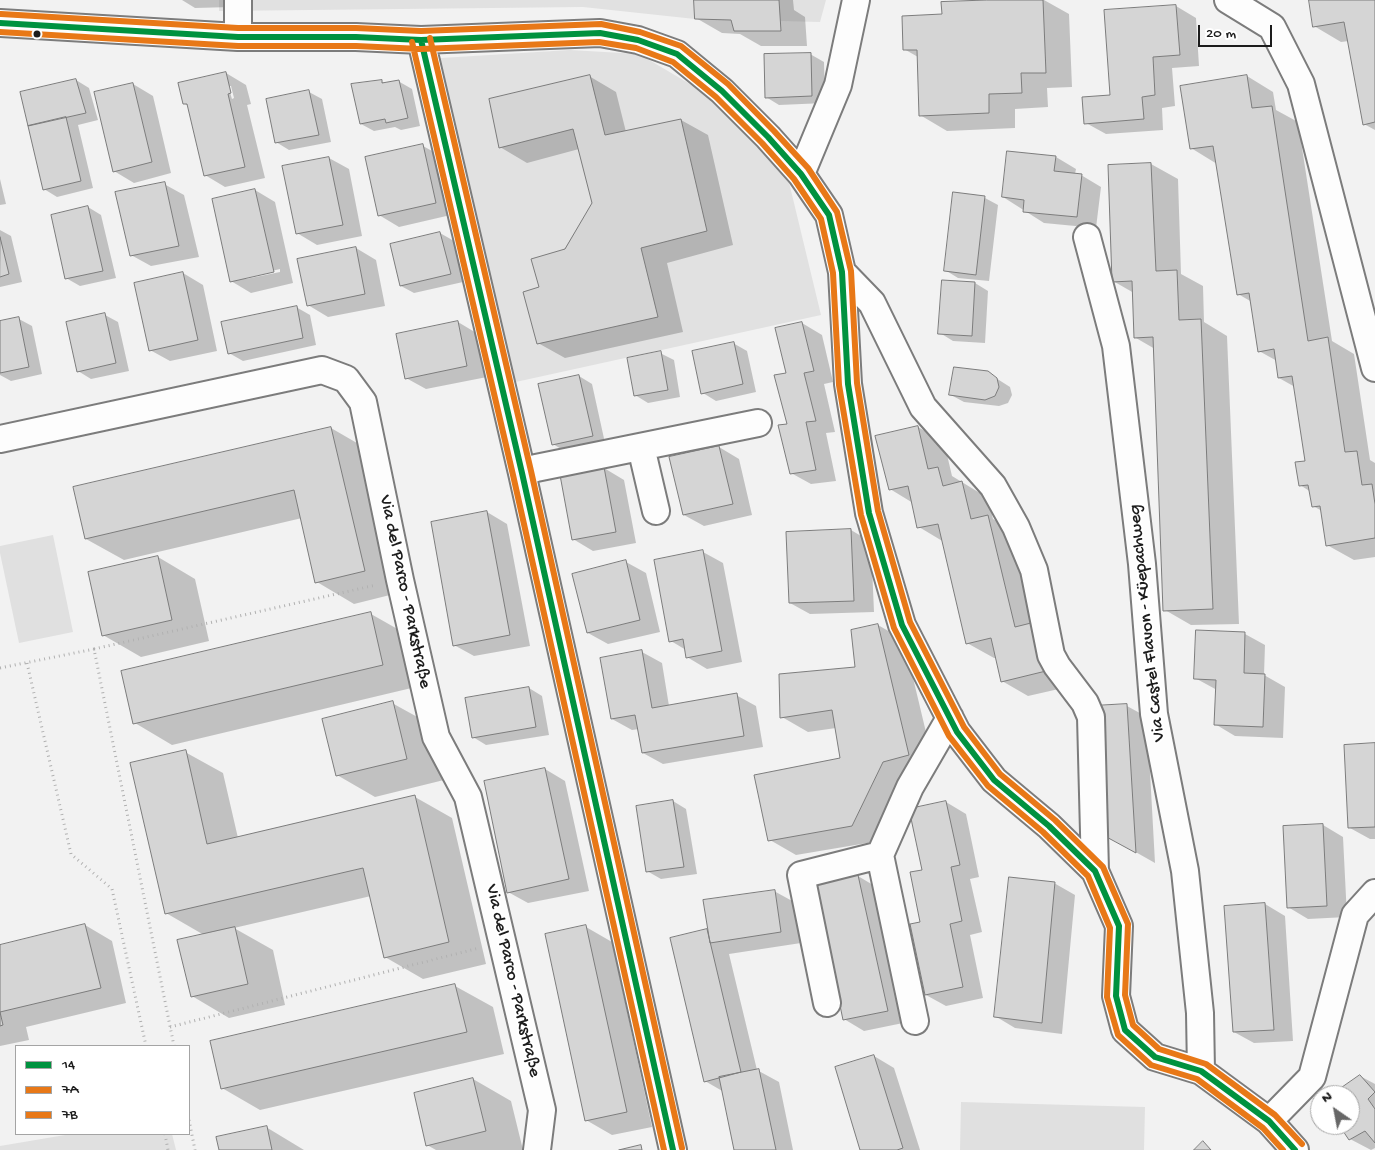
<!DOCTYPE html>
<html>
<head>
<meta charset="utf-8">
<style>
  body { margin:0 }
  #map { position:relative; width:1375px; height:1150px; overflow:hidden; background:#f2f2f2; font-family:"Gochi Hand",sans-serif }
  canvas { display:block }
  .legend { position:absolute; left:15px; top:1045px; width:175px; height:90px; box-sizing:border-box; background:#fff; border:1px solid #a4a4a4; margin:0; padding:6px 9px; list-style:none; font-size:15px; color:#1c1c1c }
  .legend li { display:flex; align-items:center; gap:10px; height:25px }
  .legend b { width:25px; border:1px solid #a4a4a4 }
  .north { position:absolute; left:1310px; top:1085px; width:50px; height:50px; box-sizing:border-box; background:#fff; border:1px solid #a4a4a4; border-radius:50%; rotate:327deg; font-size:14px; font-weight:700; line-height:20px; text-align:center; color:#1c1c1c }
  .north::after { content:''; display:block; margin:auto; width:18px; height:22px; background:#676767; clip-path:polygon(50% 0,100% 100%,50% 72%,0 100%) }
  .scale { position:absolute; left:1198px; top:25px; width:74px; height:22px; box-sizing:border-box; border:2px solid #1c1c1c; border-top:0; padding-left:6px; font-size:15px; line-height:18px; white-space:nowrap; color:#1c1c1c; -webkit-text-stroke:4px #fff; paint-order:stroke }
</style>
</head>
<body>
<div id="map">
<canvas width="1375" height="1150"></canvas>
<ul class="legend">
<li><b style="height:6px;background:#00923f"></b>14</li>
<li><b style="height:6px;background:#e87817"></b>7A</li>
<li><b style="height:6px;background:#e87817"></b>7B</li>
</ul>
<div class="north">N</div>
<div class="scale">20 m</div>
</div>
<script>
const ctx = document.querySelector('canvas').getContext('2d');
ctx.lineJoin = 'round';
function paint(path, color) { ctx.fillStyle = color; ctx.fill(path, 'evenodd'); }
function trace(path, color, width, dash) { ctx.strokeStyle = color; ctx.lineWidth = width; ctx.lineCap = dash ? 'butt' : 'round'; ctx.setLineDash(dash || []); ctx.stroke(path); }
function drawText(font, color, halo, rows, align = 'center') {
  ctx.font = font + ' "Gochi Hand",sans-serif'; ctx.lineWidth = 4; ctx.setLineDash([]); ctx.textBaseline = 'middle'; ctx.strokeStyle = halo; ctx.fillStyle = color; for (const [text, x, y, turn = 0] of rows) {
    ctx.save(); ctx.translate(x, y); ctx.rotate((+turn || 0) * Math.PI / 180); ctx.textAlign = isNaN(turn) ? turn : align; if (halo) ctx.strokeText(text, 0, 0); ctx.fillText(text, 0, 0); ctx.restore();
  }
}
paint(new Path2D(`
  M 219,0 L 826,0 L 820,22 L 695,19 L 583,7 L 219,11 Z
  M 570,50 L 639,54 L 712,97 L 787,174 L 821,315 L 502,385 L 425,59 Z`), '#e1e1e1');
paint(new Path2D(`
  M 53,535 L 73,632 L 19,643 L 0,553 L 0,546 Z
  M 961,1102 L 1145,1107 L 1144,1150 L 960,1150 Z
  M 71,1134 L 172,1134 L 176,1150 L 0,1150 L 0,1146 Z`), '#e0e0e0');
paint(new Path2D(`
  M 182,0 L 232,0 L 232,7 L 195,8 Z
  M 696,0 L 793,0 L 794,10 L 805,17 L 807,46 L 761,46 L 740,34 L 722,33 L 696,18 Z
  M 1020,0 L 1044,0 L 1069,14 L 1072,87 L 1047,88 L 1048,107 L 1015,109 L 1015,128 L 947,131 L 920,115 L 918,57 L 904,49 L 943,15 Z
  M 1310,0 L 1375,0 L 1375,130 L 1364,124 L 1349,41 L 1341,42 L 1314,26 Z
  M 1176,6 L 1196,18 L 1199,66 L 1172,68 L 1175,106 L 1162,108 L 1163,130 L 1106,134 L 1086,123 L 1111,96 Z
  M 810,54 L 824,62 L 825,103 L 779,105 L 766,97 Z
  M 226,73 L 246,85 L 251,104 L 247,105 L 265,178 L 225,187 L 205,175 L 189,106 L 185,104 ZM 228,86 L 231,86 L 234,98 L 232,99 Z
  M 589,76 L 616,92 L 626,132 L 681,120 L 708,135 L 733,245 L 667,263 L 683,332 L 565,358 L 538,343 L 541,287 L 593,203 L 579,149 L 527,163 L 500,147 Z
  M 1247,76 L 1273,92 L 1276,110 L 1298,122 L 1332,341 L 1354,354 L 1370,460 L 1375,463 L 1375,557 L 1354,560 L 1327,545 L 1322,511 L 1313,506 L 1311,492 L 1300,485 L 1306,462 L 1295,387 L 1279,378 L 1277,361 L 1259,351 L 1252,302 L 1238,294 L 1217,164 L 1191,148 Z
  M 76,80 L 89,88 L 98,120 L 78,125 L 93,188 L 57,197 L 44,189 Z
  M 381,81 L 386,84 L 398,81 L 412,89 L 420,126 L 401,130 L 395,127 L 374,131 L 361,124 Z
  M 133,84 L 153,96 L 171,173 L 134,183 L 114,171 Z
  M 309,92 L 322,99 L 331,142 L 289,150 L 276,142 Z
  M 423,146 L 443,157 L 455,214 L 399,227 L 379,215 Z
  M 1056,157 L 1076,169 L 1075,174 L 1081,175 L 1101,187 L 1096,228 L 1044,223 L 1003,197 Z
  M 329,158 L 349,169 L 362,236 L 317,245 L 297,233 Z
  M 1151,164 L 1178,179 L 1181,274 L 1203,286 L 1204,322 L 1227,336 L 1239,624 L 1191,625 L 1165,610 L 1155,349 L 1136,338 L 1134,293 L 1113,281 L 1109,166 Z
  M 0,179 L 6,204 L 0,205 Z
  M 164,184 L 184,195 L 199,257 L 151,266 L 131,255 Z
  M 255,190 L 275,202 L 293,283 L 251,293 L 231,281 ZM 280,269 L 280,272 L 246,279 L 246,277 Z
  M 985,198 L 998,205 L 989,281 L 958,278 L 945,270 Z
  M 88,207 L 101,215 L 116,278 L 80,286 L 66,278 Z
  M 0,230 L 11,236 L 22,282 L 0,287 Z
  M 440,233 L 454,241 L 463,282 L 414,293 L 401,286 Z
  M 356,248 L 376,260 L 385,306 L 328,317 L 308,305 Z
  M 183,273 L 203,285 L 217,351 L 170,361 L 150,350 Z
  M 943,281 L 975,283 L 988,291 L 985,343 L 953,341 L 940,333 Z
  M 296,307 L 310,315 L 316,345 L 243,361 L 229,353 Z
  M 105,315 L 118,322 L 129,371 L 91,379 L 78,371 Z
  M 19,319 L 32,326 L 42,374 L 11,381 L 0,375 L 0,323 Z
  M 458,322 L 478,334 L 487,377 L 426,389 L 406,378 Z
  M 802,323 L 822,335 L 833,382 L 824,384 L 835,432 L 826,433 L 836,481 L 811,484 L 791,473 L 789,425 Z
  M 733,343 L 747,351 L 756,392 L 716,401 L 703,393 Z
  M 660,353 L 674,360 L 680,397 L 648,403 L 635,395 Z
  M 988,373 L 1010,387 L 1012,395 L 1008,403 L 999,406 L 964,402 L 951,395 Z
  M 579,376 L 592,384 L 605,443 L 566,452 L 553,444 Z
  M 918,427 L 944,442 L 952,476 L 988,498 L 993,519 L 1015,531 L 1061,639 L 1072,686 L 1028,696 L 1002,681 L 997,658 L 994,658 L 967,643 L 944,542 L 919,527 L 913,503 L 890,489 Z
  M 331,428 L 369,450 L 402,592 L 354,604 L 317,582 L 302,518 L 124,560 L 86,539 L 75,488 Z
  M 719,447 L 739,459 L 752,515 L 704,526 L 684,515 Z
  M 604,468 L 624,480 L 636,543 L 593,551 L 573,539 Z
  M 487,512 L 507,524 L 530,646 L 474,656 L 454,645 L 432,523 Z
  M 851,530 L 871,542 L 874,612 L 810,614 L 790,603 Z
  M 703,552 L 723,563 L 742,662 L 707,669 L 687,657 L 686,650 L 671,641 Z
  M 158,557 L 195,579 L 209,641 L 141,657 L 103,635 Z
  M 626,562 L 646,573 L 660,632 L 608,644 L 588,633 Z
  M 371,614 L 408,635 L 420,686 L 172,745 L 135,723 Z
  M 878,625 L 904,640 L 935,770 L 879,841 L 796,855 L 770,840 L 842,759 L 836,728 L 808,732 L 782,717 L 857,669 Z
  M 1197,632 L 1245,634 L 1265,645 L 1264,675 L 1285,687 L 1283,738 L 1235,736 L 1215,724 L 1217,690 L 1195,678 Z
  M 642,652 L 662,663 L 669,706 L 736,695 L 756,706 L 763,747 L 663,764 L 643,753 L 639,729 L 632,730 L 612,719 Z
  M 529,688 L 542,696 L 549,735 L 486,745 L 473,737 Z
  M 392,703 L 430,724 L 444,780 L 375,797 L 337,775 Z
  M 1127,706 L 1147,717 L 1155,863 L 1102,833 Z
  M 1375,745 L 1375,839 L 1370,839 L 1350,828 Z
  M 185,752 L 223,773 L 238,838 L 415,797 L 452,818 L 486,964 L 423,979 L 385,957 L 371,896 L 234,928 L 273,950 L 285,1005 L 229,1018 L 192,996 L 204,935 L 166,913 Z
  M 545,769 L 565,781 L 589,891 L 528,903 L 508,892 Z
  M 673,801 L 686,809 L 697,874 L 661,879 L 647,871 L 637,807 Z
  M 946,802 L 966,814 L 979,877 L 970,879 L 982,932 L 970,935 L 983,998 L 946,1006 L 926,995 L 922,923 L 923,871 Z
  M 1323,825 L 1343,837 L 1347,917 L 1308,919 L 1288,907 Z
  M 858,876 L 878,888 L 908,1022 L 864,1031 L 844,1019 Z
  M 1054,883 L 1075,895 L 1062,1034 L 1015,1028 L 995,1016 Z
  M 774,891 L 794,902 L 801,943 L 729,954 L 757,1070 L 779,1082 L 793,1150 L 735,1150 L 724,1092 L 705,1081 L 671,939 L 708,930 Z
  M 1265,904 L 1285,916 L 1293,1041 L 1254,1043 L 1234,1032 Z
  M 85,925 L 112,941 L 126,1003 L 26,1027 L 29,1040 L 0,1046 L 0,946 Z
  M 586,927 L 612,942 L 652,1127 L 612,1135 L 586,1120 Z
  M 455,986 L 493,1007 L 504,1054 L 260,1110 L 222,1088 Z
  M 874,1056 L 894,1068 L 920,1150 L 862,1150 Z
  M 1360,1076 L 1375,1084 L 1375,1148 L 1371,1150 L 1350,1139 L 1340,1125 L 1350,1125 L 1350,1095 L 1333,1095 Z
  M 473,1079 L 511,1101 L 523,1150 L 436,1150 L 427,1145 Z
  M 266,1127 L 304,1150 L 220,1150 Z`), '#0003');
const building = new Path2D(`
  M 694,0 L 779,0 L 781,31 L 734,31 L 731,20 L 695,19 Z
  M 987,0 L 1043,0 L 1046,73 L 1021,73 L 1022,93 L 989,94 L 989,113 L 919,116 L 917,50 L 903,50 L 902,16 L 942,14 L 941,2 Z
  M 1309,0 L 1375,0 L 1375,122 L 1363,125 L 1344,22 L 1313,27 Z
  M 1176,5 L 1180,55 L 1153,57 L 1155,95 L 1142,97 L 1144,119 L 1084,124 L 1082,97 L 1110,95 L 1104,10 Z
  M 811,53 L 812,96 L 765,98 L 764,54 Z
  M 226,72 L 231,93 L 228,94 L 245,167 L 204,176 L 187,104 L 183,104 L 178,83 Z
  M 590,75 L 605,135 L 681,119 L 707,231 L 641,248 L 658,317 L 537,344 L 523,292 L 539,287 L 531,259 L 565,249 L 592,203 L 573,129 L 499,148 L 489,99 Z
  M 1247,75 L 1252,108 L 1272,106 L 1308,341 L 1328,337 L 1345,452 L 1357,451 L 1362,485 L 1372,484 L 1375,504 L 1375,538 L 1326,546 L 1320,506 L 1312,507 L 1308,485 L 1299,486 L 1295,462 L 1305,461 L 1292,376 L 1278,378 L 1274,349 L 1258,352 L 1249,293 L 1237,295 L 1213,146 L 1190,149 L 1180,86 Z
  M 76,79 L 86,113 L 28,126 L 20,92 Z
  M 382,80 L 382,83 L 399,80 L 408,118 L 386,123 L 385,119 L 360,124 L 351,84 Z
  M 133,83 L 152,162 L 113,172 L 94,92 Z
  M 309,90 L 319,135 L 275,143 L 266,99 Z
  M 66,117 L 81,181 L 43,190 L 28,126 Z
  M 423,144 L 436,203 L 378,216 L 365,157 Z
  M 1007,151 L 1056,156 L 1054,171 L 1082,174 L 1077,217 L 1023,212 L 1024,200 L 1002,197 Z
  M 329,157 L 343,225 L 296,234 L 282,166 Z
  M 1151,163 L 1156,271 L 1177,270 L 1179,320 L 1201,319 L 1213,609 L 1163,611 L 1153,337 L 1134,338 L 1132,281 L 1112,282 L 1108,165 Z
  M 165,182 L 179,246 L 130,256 L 115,192 Z
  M 255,189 L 274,272 L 230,282 L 212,199 Z
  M 953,192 L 985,196 L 976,275 L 944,271 Z
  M 88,206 L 103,271 L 65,279 L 51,215 Z
  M 440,232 L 451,274 L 400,286 L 390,244 Z
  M 0,237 L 9,274 L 0,277 Z
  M 356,247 L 365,294 L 307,306 L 297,259 Z
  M 183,272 L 198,340 L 149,351 L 134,283 Z
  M 942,280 L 975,282 L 972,336 L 938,334 Z
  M 297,306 L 303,338 L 228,354 L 221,322 Z
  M 105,313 L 116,363 L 77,372 L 66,322 Z
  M 19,317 L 29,367 L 0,373 L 0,321 Z
  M 458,321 L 467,366 L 405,379 L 396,334 Z
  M 802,322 L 814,371 L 804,373 L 816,421 L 806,422 L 816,470 L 790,474 L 778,425 L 787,424 L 774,375 L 786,373 L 775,328 Z
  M 734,342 L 743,384 L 701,394 L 692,351 Z
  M 661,351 L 668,390 L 634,396 L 627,358 Z
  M 954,367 L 988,371 L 997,378 L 999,387 L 995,396 L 985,400 L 949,395 Z
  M 579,375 L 593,436 L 552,445 L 538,384 Z
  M 918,426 L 928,469 L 938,467 L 943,486 L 962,481 L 971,519 L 988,515 L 1015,627 L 1035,622 L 1046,671 L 1001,682 L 991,638 L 966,644 L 938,524 L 917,528 L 908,486 L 889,490 L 875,436 Z
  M 331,427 L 365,571 L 315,583 L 294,490 L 85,539 L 73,487 Z
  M 719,446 L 733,504 L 683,515 L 669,457 Z
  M 604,467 L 616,532 L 572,540 L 560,475 Z
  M 487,511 L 510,635 L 453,646 L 431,522 Z
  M 851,529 L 854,601 L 789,603 L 786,532 Z
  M 703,550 L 722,651 L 686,658 L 683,639 L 669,642 L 654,560 Z
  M 158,556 L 172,620 L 102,636 L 88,572 Z
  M 626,560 L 640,620 L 587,633 L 572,574 Z
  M 371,612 L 383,665 L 133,724 L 121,671 Z
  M 878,624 L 909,755 L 883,762 L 852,826 L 768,841 L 754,775 L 840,758 L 832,710 L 780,718 L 779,674 L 855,667 L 851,630 Z
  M 1196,630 L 1245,632 L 1244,673 L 1265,674 L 1263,727 L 1214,725 L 1216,680 L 1194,679 Z
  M 642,650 L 652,708 L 737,693 L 744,736 L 642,753 L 635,715 L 611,719 L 600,658 Z
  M 529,687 L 536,727 L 472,738 L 465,698 Z
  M 393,701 L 407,759 L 336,776 L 322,719 Z
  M 1127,704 L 1136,853 L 1101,834 L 1093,706 Z
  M 1375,743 L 1375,827 L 1348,828 L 1344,745 Z
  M 186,750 L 207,844 L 415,795 L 449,942 L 384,958 L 363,868 L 165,914 L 130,763 Z
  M 545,768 L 569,879 L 507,893 L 484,781 Z
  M 673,800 L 684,867 L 646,872 L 636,806 Z
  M 946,801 L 960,865 L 951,867 L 962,921 L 950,924 L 963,987 L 925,995 L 910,924 L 920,922 L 910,872 L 922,870 L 909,809 Z
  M 1323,824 L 1327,906 L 1287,908 L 1283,826 Z
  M 858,875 L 888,1011 L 843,1020 L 815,884 Z
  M 1009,877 L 1055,882 L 1042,1023 L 994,1017 Z
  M 775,890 L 781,932 L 710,943 L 703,900 Z
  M 1265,903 L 1274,1030 L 1233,1032 L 1224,906 Z
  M 85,924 L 101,988 L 0,1012 L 3,1025 L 0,1026 L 0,945 Z
  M 586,925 L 627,1112 L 585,1121 L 545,934 Z
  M 235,927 L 248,984 L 191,997 L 177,940 Z
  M 707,929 L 741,1072 L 704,1082 L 670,938 Z
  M 455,984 L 467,1032 L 221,1089 L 210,1041 Z
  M 874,1055 L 903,1148 L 897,1150 L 860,1150 L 835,1067 Z
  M 759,1069 L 776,1150 L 734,1150 L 719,1077 Z
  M 1360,1075 L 1375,1092 L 1368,1099 L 1375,1109 L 1375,1143 L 1365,1131 L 1349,1140 L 1339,1125 L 1350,1125 L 1350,1095 L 1331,1095 Z
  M 473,1078 L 486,1131 L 426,1146 L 414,1093 Z
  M 267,1126 L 272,1150 L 219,1150 L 216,1137 Z
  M 1203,1141 L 1211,1150 L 1194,1150 Z
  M 641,1145 L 642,1150 L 619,1150 Z`);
paint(building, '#d5d5d5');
trace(building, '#7c7c7c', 1);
const minor = new Path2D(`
  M 238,0 L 238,37
  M 1228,0 L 1272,27 L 1301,84 L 1375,368
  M 0,23 L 238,37 L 356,37 L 421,40 L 600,33 L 638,40 L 677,54 L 722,91 L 768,137 L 801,174 L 829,215 L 842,272 L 848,384 L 869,513 L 902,625 L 957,732 L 994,780 L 1049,826 L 1095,871 L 1119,926 L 1116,996 L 1125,1030 L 1155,1057 L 1201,1071 L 1269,1121 L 1295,1150
  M 421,40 L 522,473 L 673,1150
  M 801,174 L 838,85 L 856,0
  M 1087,237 L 1116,346 L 1142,564 L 1154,714 L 1185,871 L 1200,1013 L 1201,1071
  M 842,272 L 872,303 L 923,407 L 993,486 L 1016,527 L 1034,570 L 1051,655 L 1057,666 L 1085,703 L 1091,717 L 1095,871
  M 0,439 L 322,370 L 346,379 L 363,402 L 400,580 L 436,737 L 468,797 L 542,1110 L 537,1150
  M 641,447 L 656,511
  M 522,473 L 536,468 L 758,423
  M 827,1003 L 801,875 L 880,855
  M 915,1021 L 880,855 L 910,787 L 950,718
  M 1269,1121 L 1312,1077 L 1355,915 L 1375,893`);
trace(minor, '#7c7c7c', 30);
trace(new Path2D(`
  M 94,649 L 376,585
  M 27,663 L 71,854 L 112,889 L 146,1046
  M 0,668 L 94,649 L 174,1046
  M 170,1027 L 479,948
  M 189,1120 L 195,1150
  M 165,1134 L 168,1150`), '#b0b0b0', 3, [1, 4]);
trace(minor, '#fdfdfd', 26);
trace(new Path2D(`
  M 0,23 L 238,37 L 356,37 L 421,40 L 600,33 L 638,40 L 677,54 L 722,91 L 768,137 L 801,174 L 829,215 L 842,272 L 848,384 L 869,513 L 902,625 L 957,732 L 994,780 L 1049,826 L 1095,871 L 1119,926 L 1116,996 L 1125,1030 L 1155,1057 L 1201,1071 L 1269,1121 L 1295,1150
  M 421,40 L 522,473 L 673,1150`), '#00923f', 6);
trace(new Path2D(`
  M 0,32 L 238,46 L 356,46 L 421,49 L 599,42 L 636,48 L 673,62 L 716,97 L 762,143 L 794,179 L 821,219 L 833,273 L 839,385 L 861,515 L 894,628 L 949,736 L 988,786 L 1043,832 L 1088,876 L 1110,928 L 1107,997 L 1118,1035 L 1151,1065 L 1197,1079 L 1263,1128 L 1283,1150
  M 412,42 L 513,475 L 664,1150`), '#e87817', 6);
trace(new Path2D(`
  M 1,14 L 238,28 L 356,28 L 421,31 L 601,24 L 640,32 L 681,46 L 728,84 L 774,131 L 808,168 L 837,212 L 851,271 L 857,383 L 878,511 L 910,622 L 964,727 L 1000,774 L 1055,820 L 1103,867 L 1128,924 L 1125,995 L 1133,1025 L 1159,1049 L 1206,1064 L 1275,1115 L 1302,1144
  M 430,38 L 531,471 L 682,1148`), '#e87817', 6);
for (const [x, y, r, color] of [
  [37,34,4.5,"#1c1c1c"]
]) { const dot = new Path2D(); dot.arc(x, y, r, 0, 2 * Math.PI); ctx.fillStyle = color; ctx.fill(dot); trace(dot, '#fff', 2); }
drawText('18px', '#1c1c1c', '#fff', [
  ["Via del Parco - Parkstraße",404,592,78],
  ["Via Castel Flavon - Küepachweg",1148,623,-96],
  ["Via del Parco - Parkstraße",512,981,77]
]);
</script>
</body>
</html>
